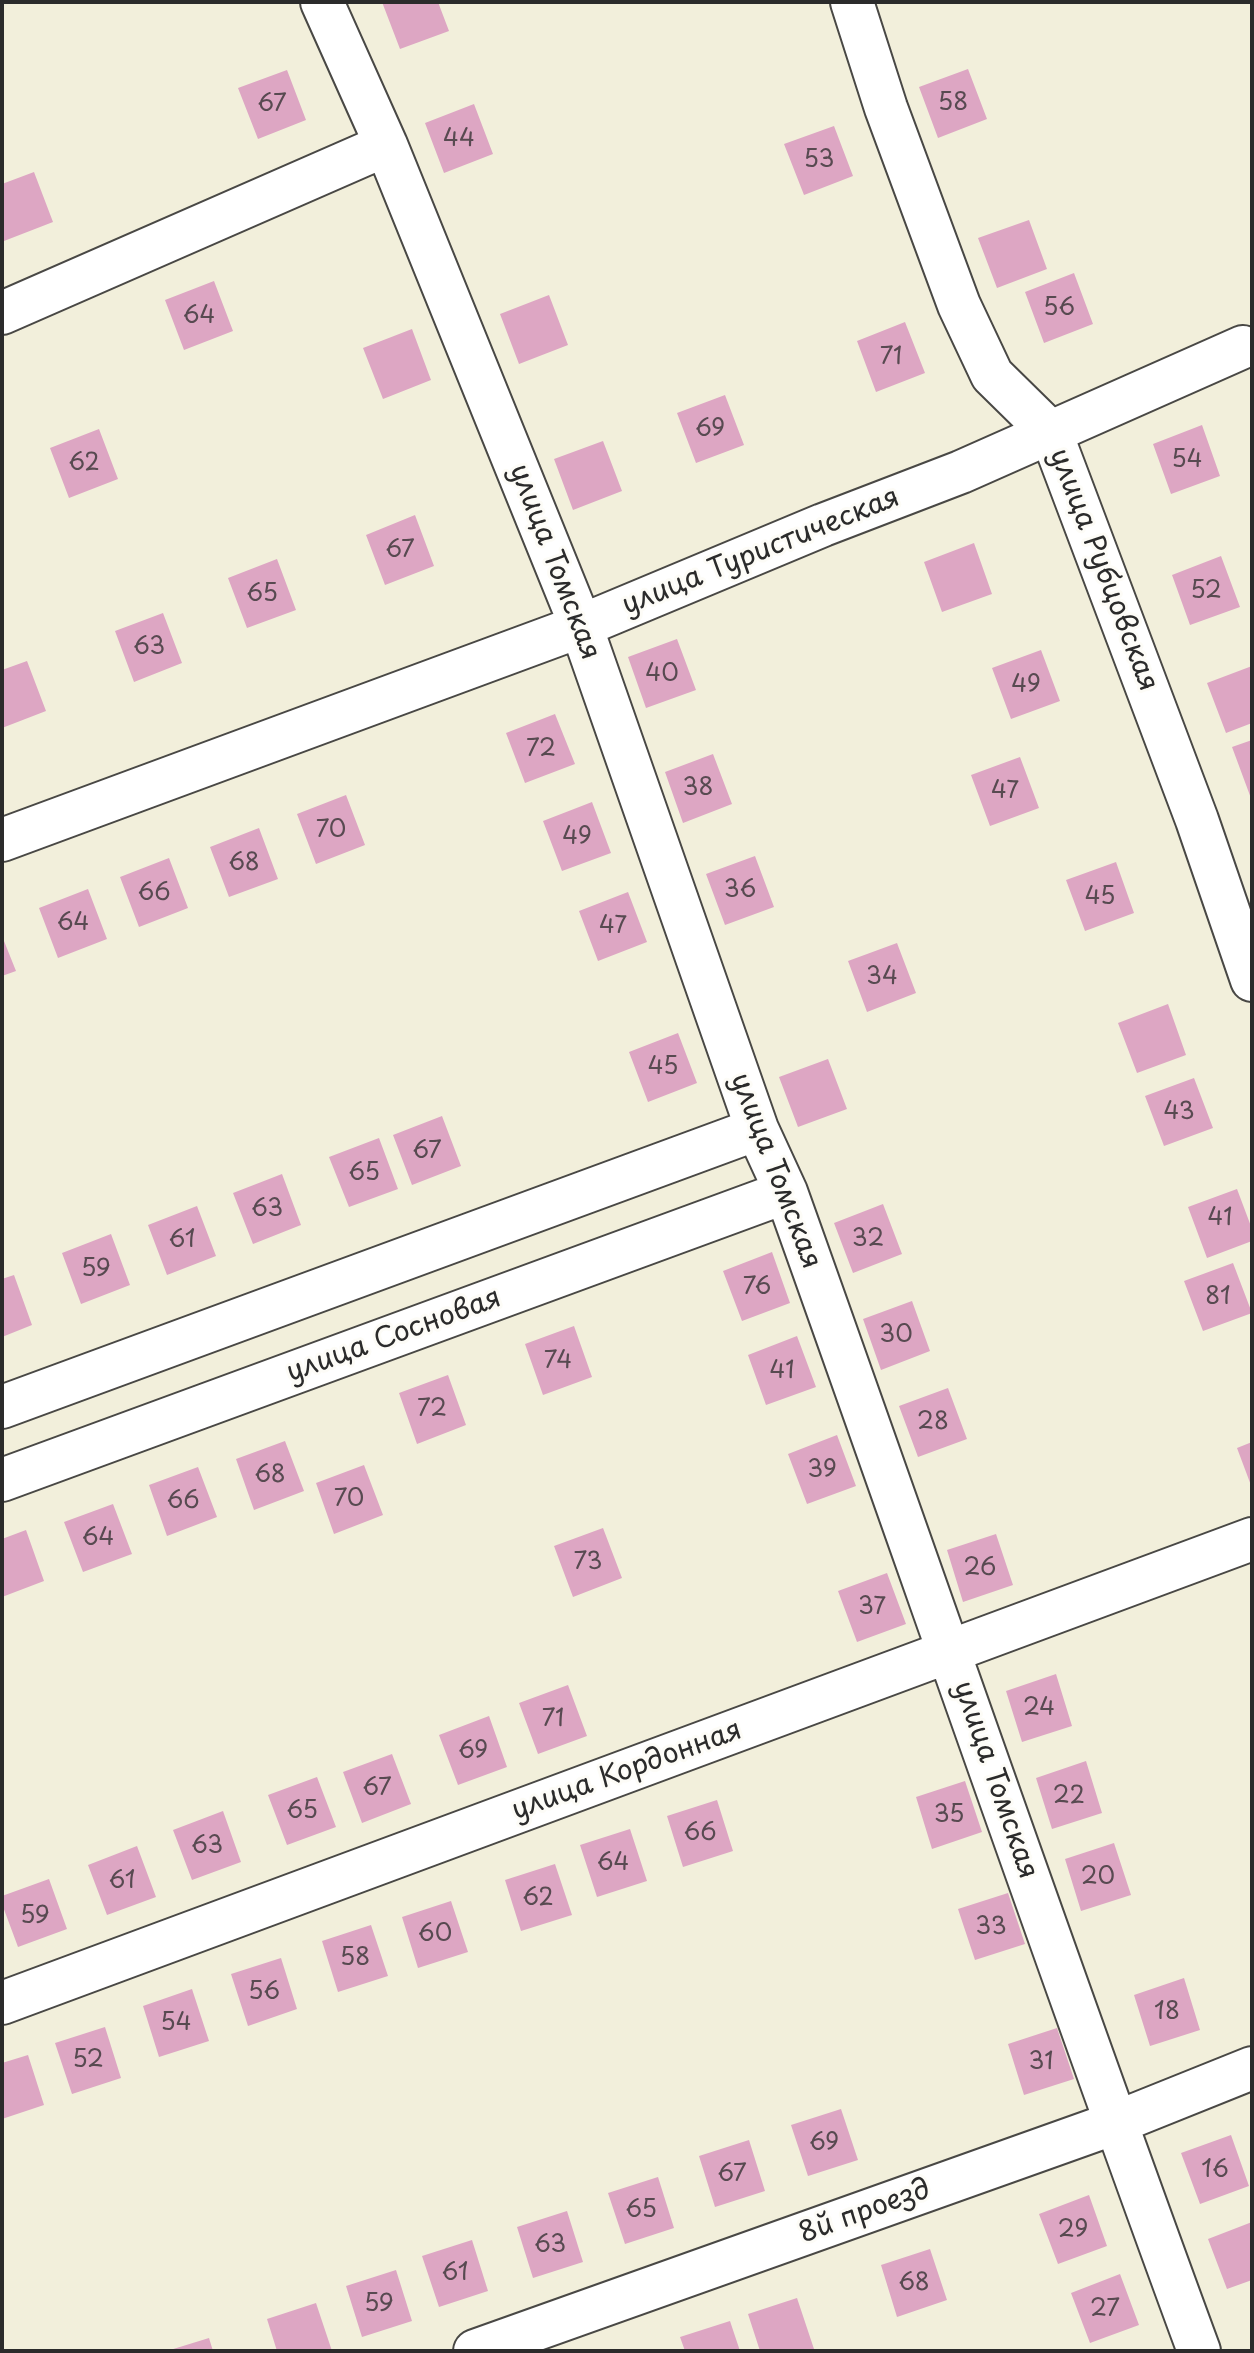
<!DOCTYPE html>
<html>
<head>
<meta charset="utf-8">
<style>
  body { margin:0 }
  #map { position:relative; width:1254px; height:2353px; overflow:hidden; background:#f2efdb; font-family:"Playpen Sans",sans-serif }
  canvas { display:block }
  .frame { position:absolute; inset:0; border:4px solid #2b2b2b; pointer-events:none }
</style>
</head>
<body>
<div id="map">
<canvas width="1254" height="2353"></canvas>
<div class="frame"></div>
</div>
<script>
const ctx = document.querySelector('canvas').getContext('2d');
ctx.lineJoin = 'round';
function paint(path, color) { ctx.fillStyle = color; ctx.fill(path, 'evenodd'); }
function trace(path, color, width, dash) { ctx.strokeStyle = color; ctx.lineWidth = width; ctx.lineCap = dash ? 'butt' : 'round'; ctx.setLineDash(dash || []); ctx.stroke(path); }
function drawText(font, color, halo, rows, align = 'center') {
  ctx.font = font + ' "Playpen Sans",sans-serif'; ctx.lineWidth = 6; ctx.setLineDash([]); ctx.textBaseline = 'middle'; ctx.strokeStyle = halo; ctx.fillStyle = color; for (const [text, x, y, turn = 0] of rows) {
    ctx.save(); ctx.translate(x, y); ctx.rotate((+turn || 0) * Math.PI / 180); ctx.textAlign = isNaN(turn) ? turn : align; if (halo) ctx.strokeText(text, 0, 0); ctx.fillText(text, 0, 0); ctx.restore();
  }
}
paint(new Path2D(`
  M 382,2 L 438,2 L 449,31 L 400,49 Z
  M 968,69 L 987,119 L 938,138 L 919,87 Z
  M 287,70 L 306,120 L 258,139 L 238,88 Z
  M 474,104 L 493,154 L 444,173 L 425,123 Z
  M 834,126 L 853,176 L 804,195 L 784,144 Z
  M 34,172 L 53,222 L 4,241 L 2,184 Z
  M 1029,220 L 1047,269 L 997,288 L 978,238 Z
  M 1074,273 L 1093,324 L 1044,343 L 1025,292 Z
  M 214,281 L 233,331 L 184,350 L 165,300 Z
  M 549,295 L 568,345 L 519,364 L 500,314 Z
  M 905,322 L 925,373 L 876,392 L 857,341 Z
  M 412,329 L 431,380 L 383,399 L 363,348 Z
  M 725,395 L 744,445 L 696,463 L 677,413 Z
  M 1202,425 L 1220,476 L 1171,494 L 1153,444 Z
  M 99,429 L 118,479 L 69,498 L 50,448 Z
  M 603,441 L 622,491 L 573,510 L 554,459 Z
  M 415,515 L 434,566 L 385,585 L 366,535 Z
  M 974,543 L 992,594 L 942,612 L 924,562 Z
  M 1221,556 L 1240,607 L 1190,625 L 1172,575 Z
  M 277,559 L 296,610 L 247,628 L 228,578 Z
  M 163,613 L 182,663 L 134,682 L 115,631 Z
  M 677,639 L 696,690 L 646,708 L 628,657 Z
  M 1041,650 L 1060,701 L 1011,719 L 992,668 Z
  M 27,661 L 46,711 L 2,728 L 2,670 Z
  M 1252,666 L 1252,723 L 1226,733 L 1207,683 Z
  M 555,714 L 575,764 L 525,783 L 506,733 Z
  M 1252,740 L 1252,801 L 1232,747 Z
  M 713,754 L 732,804 L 683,823 L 665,772 Z
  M 1020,757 L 1039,808 L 990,826 L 971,775 Z
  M 346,795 L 365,845 L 316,864 L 297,814 Z
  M 592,802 L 611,853 L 562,871 L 543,821 Z
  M 259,828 L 278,879 L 229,897 L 210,847 Z
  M 755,856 L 774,907 L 725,925 L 706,874 Z
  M 169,858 L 188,908 L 139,927 L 120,877 Z
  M 1116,862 L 1134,913 L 1085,931 L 1066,880 Z
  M 88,889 L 107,939 L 58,958 L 39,908 Z
  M 628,892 L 647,942 L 598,961 L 579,911 Z
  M 2,936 L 16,971 L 2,976 Z
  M 897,943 L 916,993 L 867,1012 L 848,961 Z
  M 1168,1004 L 1186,1055 L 1137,1073 L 1118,1023 Z
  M 678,1033 L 697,1083 L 648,1102 L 629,1052 Z
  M 828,1059 L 847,1109 L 798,1127 L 779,1077 Z
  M 1194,1078 L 1213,1128 L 1164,1146 L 1145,1096 Z
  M 442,1116 L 461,1166 L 412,1185 L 393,1135 Z
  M 379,1138 L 398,1189 L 349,1207 L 329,1157 Z
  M 282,1174 L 301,1225 L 253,1244 L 233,1193 Z
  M 1237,1189 L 1252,1229 L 1252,1241 L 1207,1258 L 1188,1207 Z
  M 883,1204 L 902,1254 L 853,1273 L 834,1223 Z
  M 197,1206 L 216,1256 L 167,1275 L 148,1225 Z
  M 111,1234 L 130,1285 L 81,1304 L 62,1253 Z
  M 772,1252 L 790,1303 L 742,1321 L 723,1271 Z
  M 1233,1263 L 1252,1313 L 1203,1331 L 1184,1281 Z
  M 14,1275 L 32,1325 L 2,1337 L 2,1279 Z
  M 912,1301 L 930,1351 L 881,1370 L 863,1319 Z
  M 574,1326 L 592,1377 L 543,1395 L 525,1344 Z
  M 797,1336 L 816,1387 L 766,1405 L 748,1355 Z
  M 448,1375 L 466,1425 L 417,1444 L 399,1393 Z
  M 948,1388 L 967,1439 L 918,1457 L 899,1406 Z
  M 837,1435 L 856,1486 L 807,1504 L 788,1454 Z
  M 285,1441 L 304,1491 L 254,1510 L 236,1459 Z
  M 1252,1442 L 1252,1488 L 1237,1448 Z
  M 364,1465 L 383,1515 L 334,1534 L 316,1483 Z
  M 198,1467 L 217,1517 L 167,1536 L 149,1485 Z
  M 113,1504 L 132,1554 L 83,1572 L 64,1522 Z
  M 603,1528 L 622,1578 L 573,1597 L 554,1546 Z
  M 26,1530 L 44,1581 L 2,1597 L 2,1539 Z
  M 996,1534 L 1013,1585 L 963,1602 L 947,1550 Z
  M 887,1573 L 906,1624 L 857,1642 L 838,1591 Z
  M 1056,1674 L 1072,1726 L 1022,1742 L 1006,1691 Z
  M 568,1685 L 587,1736 L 538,1754 L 519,1703 Z
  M 489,1716 L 507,1767 L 458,1785 L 439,1735 Z
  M 392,1754 L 411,1804 L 362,1823 L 343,1772 Z
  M 1086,1761 L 1102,1813 L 1052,1829 L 1036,1778 Z
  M 317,1777 L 336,1827 L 287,1845 L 268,1795 Z
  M 965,1781 L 982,1832 L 932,1849 L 916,1797 Z
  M 717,1800 L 733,1851 L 683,1867 L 667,1816 Z
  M 223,1811 L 241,1862 L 192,1880 L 173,1830 Z
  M 630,1829 L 647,1881 L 597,1897 L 580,1845 Z
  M 1114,1843 L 1131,1895 L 1081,1911 L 1065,1859 Z
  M 137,1846 L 156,1897 L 107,1915 L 88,1865 Z
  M 555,1864 L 572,1915 L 521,1931 L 505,1880 Z
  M 49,1879 L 67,1929 L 18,1947 L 2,1904 L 2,1896 Z
  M 1008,1893 L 1025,1944 L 975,1960 L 958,1909 Z
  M 451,1901 L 468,1952 L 418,1968 L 402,1917 Z
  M 371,1925 L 388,1976 L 338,1992 L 322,1941 Z
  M 281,1958 L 297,2009 L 248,2026 L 231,1974 Z
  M 1184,1978 L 1200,2030 L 1150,2046 L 1134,1995 Z
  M 192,1989 L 209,2041 L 159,2057 L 143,2006 Z
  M 105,2027 L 121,2078 L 72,2094 L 55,2043 Z
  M 1057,2028 L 1074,2079 L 1024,2095 L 1008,2044 Z
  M 28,2055 L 44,2105 L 2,2119 L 2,2063 Z
  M 841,2109 L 858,2160 L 808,2176 L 791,2125 Z
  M 1231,2135 L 1249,2186 L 1200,2204 L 1181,2153 Z
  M 749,2140 L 765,2191 L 715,2207 L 699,2156 Z
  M 658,2177 L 674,2228 L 625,2244 L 608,2193 Z
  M 1089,2195 L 1107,2246 L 1058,2264 L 1039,2214 Z
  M 567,2211 L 583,2262 L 533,2278 L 517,2227 Z
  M 1252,2222 L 1252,2280 L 1227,2289 L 1208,2239 Z
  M 472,2240 L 488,2291 L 439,2307 L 422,2256 Z
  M 930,2249 L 947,2300 L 897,2317 L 881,2265 Z
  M 396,2270 L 412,2321 L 362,2337 L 346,2286 Z
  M 1120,2274 L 1139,2325 L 1090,2343 L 1071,2293 Z
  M 797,2298 L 814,2349 L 760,2351 L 748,2314 Z
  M 316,2303 L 332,2351 L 277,2351 L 267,2319 Z
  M 730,2321 L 740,2351 L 685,2351 L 680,2337 Z
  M 209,2338 L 213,2351 L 170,2351 L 170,2350 Z`), '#dda6c3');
const street = new Path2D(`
  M 322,2 L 386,145 L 581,626 L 757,1129 L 786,1192 C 924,1578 1057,1966 1199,2351
  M 852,2 L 886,108 L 959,305 L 992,375 L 1051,433 L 1197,820 L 1252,980
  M 2,313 L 386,145
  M 2,840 L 581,626 L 823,525 L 961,472 L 1243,347
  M 2,1407 L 757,1129
  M 2,1480 L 786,1192
  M 2,2003 L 1252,1539
  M 475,2351 L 1115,2123 L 1252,2068`);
trace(street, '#494845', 46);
trace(street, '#fff', 42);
drawText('24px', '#584a51', null, [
  ["58",953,103],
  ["67",272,104],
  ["44",459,139],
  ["53",819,160],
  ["56",1059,308],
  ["64",199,316],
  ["71",891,357],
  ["69",710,429],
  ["54",1187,460],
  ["62",84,463],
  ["67",400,550],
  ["52",1206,591],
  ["65",262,594],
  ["63",149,647],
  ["40",662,674],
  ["49",1026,685],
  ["72",541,749],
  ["38",698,788],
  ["47",1005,791],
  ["70",331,830],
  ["49",577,837],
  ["68",244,863],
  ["36",740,890],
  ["66",154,893],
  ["45",1100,897],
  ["64",73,923],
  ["47",613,926],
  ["34",882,977],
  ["45",663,1067],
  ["43",1179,1112],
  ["67",427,1151],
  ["65",364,1173],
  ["63",267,1209],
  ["41",1220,1218],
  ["32",868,1239],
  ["61",182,1240],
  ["59",96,1269],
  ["76",757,1287],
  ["81",1218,1297],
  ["30",896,1335],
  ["74",558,1361],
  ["41",782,1371],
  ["72",432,1409],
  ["28",933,1422],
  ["39",822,1470],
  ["68",270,1475],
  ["70",349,1499],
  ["66",183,1501],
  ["64",98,1538],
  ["73",588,1562],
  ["26",980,1568],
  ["37",872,1607],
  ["24",1039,1708],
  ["71",553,1719],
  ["69",473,1751],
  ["67",377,1788],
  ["22",1069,1796],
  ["65",302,1811],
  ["35",949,1815],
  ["66",700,1833],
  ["63",207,1846],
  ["64",613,1863],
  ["20",1098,1877],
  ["61",122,1881],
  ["62",538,1898],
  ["59",35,1916],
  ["33",991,1927],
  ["60",435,1934],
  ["58",355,1958],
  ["56",264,1992],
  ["18",1167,2012],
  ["54",176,2023],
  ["52",88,2060],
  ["31",1041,2062],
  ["69",824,2143],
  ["16",1215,2170],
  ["67",732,2174],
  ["65",641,2210],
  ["29",1073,2230],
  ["63",550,2245],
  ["61",455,2273],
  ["68",914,2283],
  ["59",379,2304],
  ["27",1105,2309]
]);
drawText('28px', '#2b2b2b', '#fdfcf7', [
  ["улица Туристическая",761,552,-22],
  ["улица Томская",554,562,69],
  ["улица Рубцовская",1103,570,69],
  ["улица Томская",775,1171,69],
  ["улица Сосновая",394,1336,-20],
  ["улица Кордонная",627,1771,-20],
  ["улица Томская",995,1780,71],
  ["8й проезд",865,2212,-20]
]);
</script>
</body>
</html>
